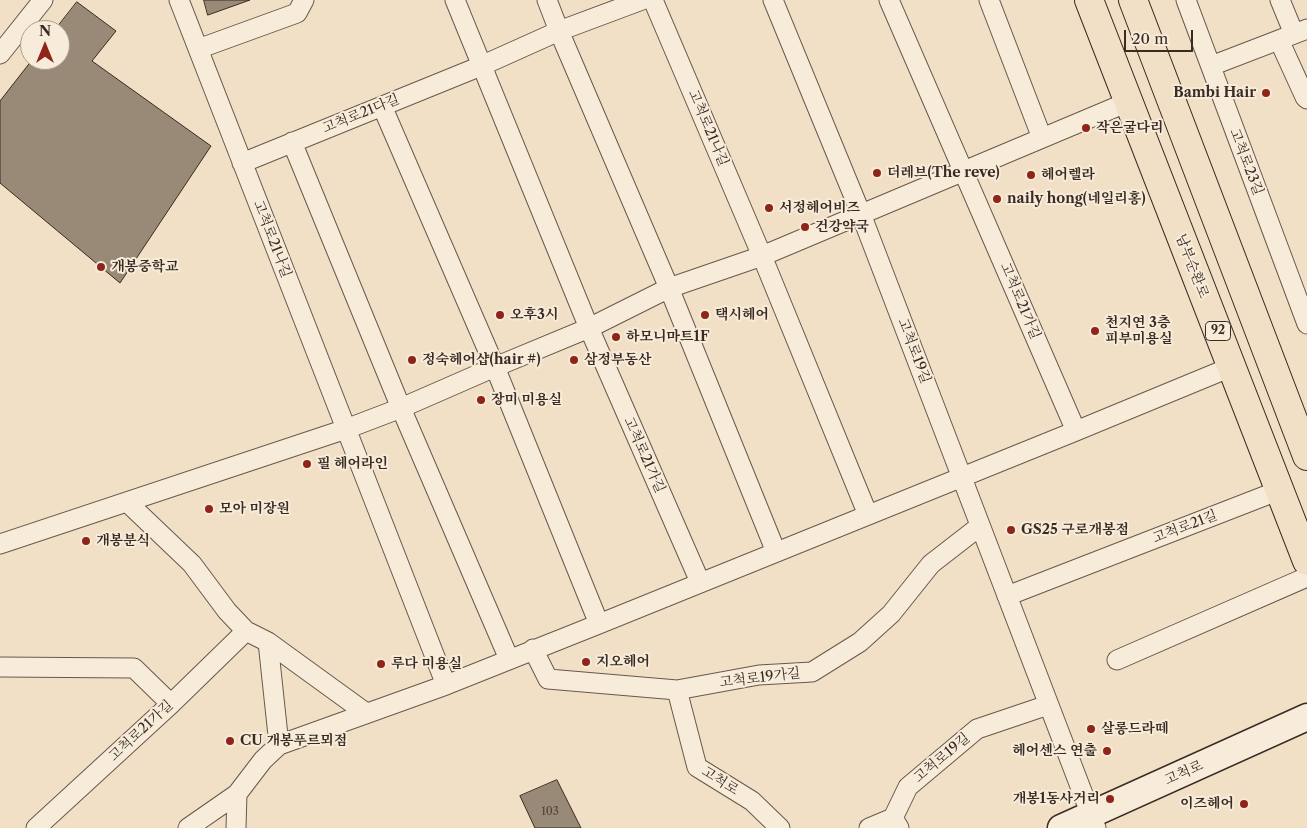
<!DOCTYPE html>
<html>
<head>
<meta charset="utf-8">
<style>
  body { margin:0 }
  #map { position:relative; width:1307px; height:828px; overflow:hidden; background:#f2e0c6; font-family:"Libre Caslon Text",serif }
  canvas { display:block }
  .north { position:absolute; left:20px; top:20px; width:50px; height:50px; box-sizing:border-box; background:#f7ebda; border:1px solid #ab9e90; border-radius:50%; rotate:0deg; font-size:14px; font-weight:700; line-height:20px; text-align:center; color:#392b22 }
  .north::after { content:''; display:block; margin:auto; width:18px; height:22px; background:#8f2418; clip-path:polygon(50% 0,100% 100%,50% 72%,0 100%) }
  .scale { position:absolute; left:1124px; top:30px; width:69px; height:22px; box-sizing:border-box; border:2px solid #392b22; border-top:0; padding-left:6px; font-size:15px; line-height:18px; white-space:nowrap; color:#392b22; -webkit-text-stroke:4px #f7ebda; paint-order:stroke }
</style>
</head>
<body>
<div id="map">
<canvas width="1307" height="828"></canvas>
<div class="north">N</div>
<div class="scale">20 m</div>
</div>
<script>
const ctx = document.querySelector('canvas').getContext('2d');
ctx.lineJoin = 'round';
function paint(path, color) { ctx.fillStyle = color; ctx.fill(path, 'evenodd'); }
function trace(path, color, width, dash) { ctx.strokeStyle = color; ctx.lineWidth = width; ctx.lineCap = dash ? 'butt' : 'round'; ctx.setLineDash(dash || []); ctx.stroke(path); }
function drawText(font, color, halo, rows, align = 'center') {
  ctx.font = font + ' "Libre Caslon Text","Noto Serif KR",serif'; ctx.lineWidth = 4; ctx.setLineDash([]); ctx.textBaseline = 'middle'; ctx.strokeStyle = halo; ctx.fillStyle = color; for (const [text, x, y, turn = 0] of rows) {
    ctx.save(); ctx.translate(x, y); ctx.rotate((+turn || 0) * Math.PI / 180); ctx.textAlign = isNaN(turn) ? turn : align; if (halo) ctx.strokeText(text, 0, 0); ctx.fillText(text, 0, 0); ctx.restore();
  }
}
const building = new Path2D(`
  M 204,0 L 250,0 L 208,15 Z
  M 77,2 L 116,31 L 92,61 L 211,146 L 120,283 L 0,183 L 0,101 L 32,60 L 60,60 L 60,30 L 55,30 Z
  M 557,780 L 581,828 L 535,828 L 520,796 Z`);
paint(building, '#998977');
trace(building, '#392b22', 1);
const minor = new Path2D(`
  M 179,0 L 446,685
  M 455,0 L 589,328 L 700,582
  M 547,0 L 559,31 L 669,288 L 776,552
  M 653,0 L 762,256 L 868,515
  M 773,0 L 861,214 L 1096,828
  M 889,0 L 1076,431
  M 989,0 L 1042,138
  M 1186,0 L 1307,324
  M 1280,0 L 1294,34
  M 1279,40 L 1305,97 L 1307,99
  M 198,49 L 297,13 L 304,0
  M 0,54 L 43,0
  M 1211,66 L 1307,29
  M 382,106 L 495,367 L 599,624
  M 292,142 L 401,408 L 509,659
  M 242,163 L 481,66 L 559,31 L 642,0
  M 127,502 L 192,564 L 227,611 L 246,631 L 268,642 L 366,713
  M 0,544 L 346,429 L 401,408 L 495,367 L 589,328 L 669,288 L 762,256 L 1128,102
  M 1007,596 L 1280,490
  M 268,642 L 279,745
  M 533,649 L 548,679 L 677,690 L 759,675 L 812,672 L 860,642 L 891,614 L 931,564 L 980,526
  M 1117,660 L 1307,577
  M 0,667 L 134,668 L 171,704
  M 677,690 L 697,767 L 752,801 L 780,828
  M 36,828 L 171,704 L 246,631
  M 188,828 L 237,794 L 263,760 L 279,745 L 446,685 L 599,624 L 1076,431 L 1231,367
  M 236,828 L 237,794
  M 869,828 L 893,818
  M 899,828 L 893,818 L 908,787 L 977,729 L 1048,705`);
const secondary = new Path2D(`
  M 1061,828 L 1307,717`);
const primary = new Path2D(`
  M 1089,0 L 1307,561
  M 1133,0 L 1307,456`);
trace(minor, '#67584b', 21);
trace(secondary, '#392b22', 29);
trace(primary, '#392b22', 30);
trace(minor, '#f7ebda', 19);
trace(secondary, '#f7ebda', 26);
trace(primary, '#f2e0c6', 28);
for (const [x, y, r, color] of [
  [1266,93,5,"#8f2418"],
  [1086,128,5,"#8f2418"],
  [877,173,5,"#8f2418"],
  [1031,175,5,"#8f2418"],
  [997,199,5,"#8f2418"],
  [769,208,5,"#8f2418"],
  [805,227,5,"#8f2418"],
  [101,267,5,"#8f2418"],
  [500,315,5,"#8f2418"],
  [705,315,5,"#8f2418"],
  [1095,331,5,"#8f2418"],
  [616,337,5,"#8f2418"],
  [412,360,5,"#8f2418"],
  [574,360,5,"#8f2418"],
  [481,400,5,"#8f2418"],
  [307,464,5,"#8f2418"],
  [209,509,5,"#8f2418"],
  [1011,530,5,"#8f2418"],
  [86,541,5,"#8f2418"],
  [586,662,5,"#8f2418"],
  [381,664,5,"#8f2418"],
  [1091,729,5,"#8f2418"],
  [230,741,5,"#8f2418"],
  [1107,751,5,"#8f2418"],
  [1110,799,5,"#8f2418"],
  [1244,804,5,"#8f2418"]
]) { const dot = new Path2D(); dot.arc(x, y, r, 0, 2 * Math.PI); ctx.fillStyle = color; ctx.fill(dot); trace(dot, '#f7ebda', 2); }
drawText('11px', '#514237', null, [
  ["103",550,812]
]);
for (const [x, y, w] of [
  [1218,331,25]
]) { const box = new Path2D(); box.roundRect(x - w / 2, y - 9.5, w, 19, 4); ctx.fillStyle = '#f7ebda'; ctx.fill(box); trace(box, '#392b22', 1); }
drawText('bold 12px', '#392b22', null, [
  ["92",1218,331]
]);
drawText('bold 14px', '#392b22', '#f7ebda', [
  ["Bambi Hair",1256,93,"right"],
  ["작은굴다리",1096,128],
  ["더레브(The reve)",887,173],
  ["헤어렐라",1041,175],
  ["naily hong(네일리홍)",1007,199],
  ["서정헤어비즈",779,208],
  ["건강약국",815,227],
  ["개봉중학교",111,267],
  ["오후3시",510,315],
  ["택시헤어",715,315],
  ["천지연 3층",1105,323],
  ["피부미용실",1105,339],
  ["하모니마트1F",626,337],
  ["정숙헤어샵(hair #)",422,360],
  ["삼정부동산",584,360],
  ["장미 미용실",491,400],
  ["필 헤어라인",317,464],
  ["모아 미장원",219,509],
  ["GS25 구로개봉점",1021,530],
  ["개봉분식",96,541],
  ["지오헤어",596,662],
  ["루다 미용실",391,664],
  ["살롱드라떼",1101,729],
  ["CU 개봉푸르뫼점",240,741],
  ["헤어센스 연출",1097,751,"right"],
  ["개봉1동사거리",1100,799,"right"],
  ["이즈헤어",1234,804,"right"]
], 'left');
drawText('14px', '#392b22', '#f7ebda', [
  ["고척로21다길",361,114,-22],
  ["고척로21나길",708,128,67],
  ["고척로23길",1246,162,69],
  ["고척로21나길",272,239,69],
  ["남부순환로",1192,266,69],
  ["고척로21가길",1020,301,67],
  ["고척로19길",914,351,69],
  ["고척로21가길",644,455,66],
  ["고척로21길",1185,527,-21],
  ["고척로19가길",760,678,-7],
  ["고척로21가길",141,731,-43],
  ["고척로19길",942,758,-40],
  ["고척로",1184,773,-24],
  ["고척로",720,781,32]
]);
</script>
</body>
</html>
